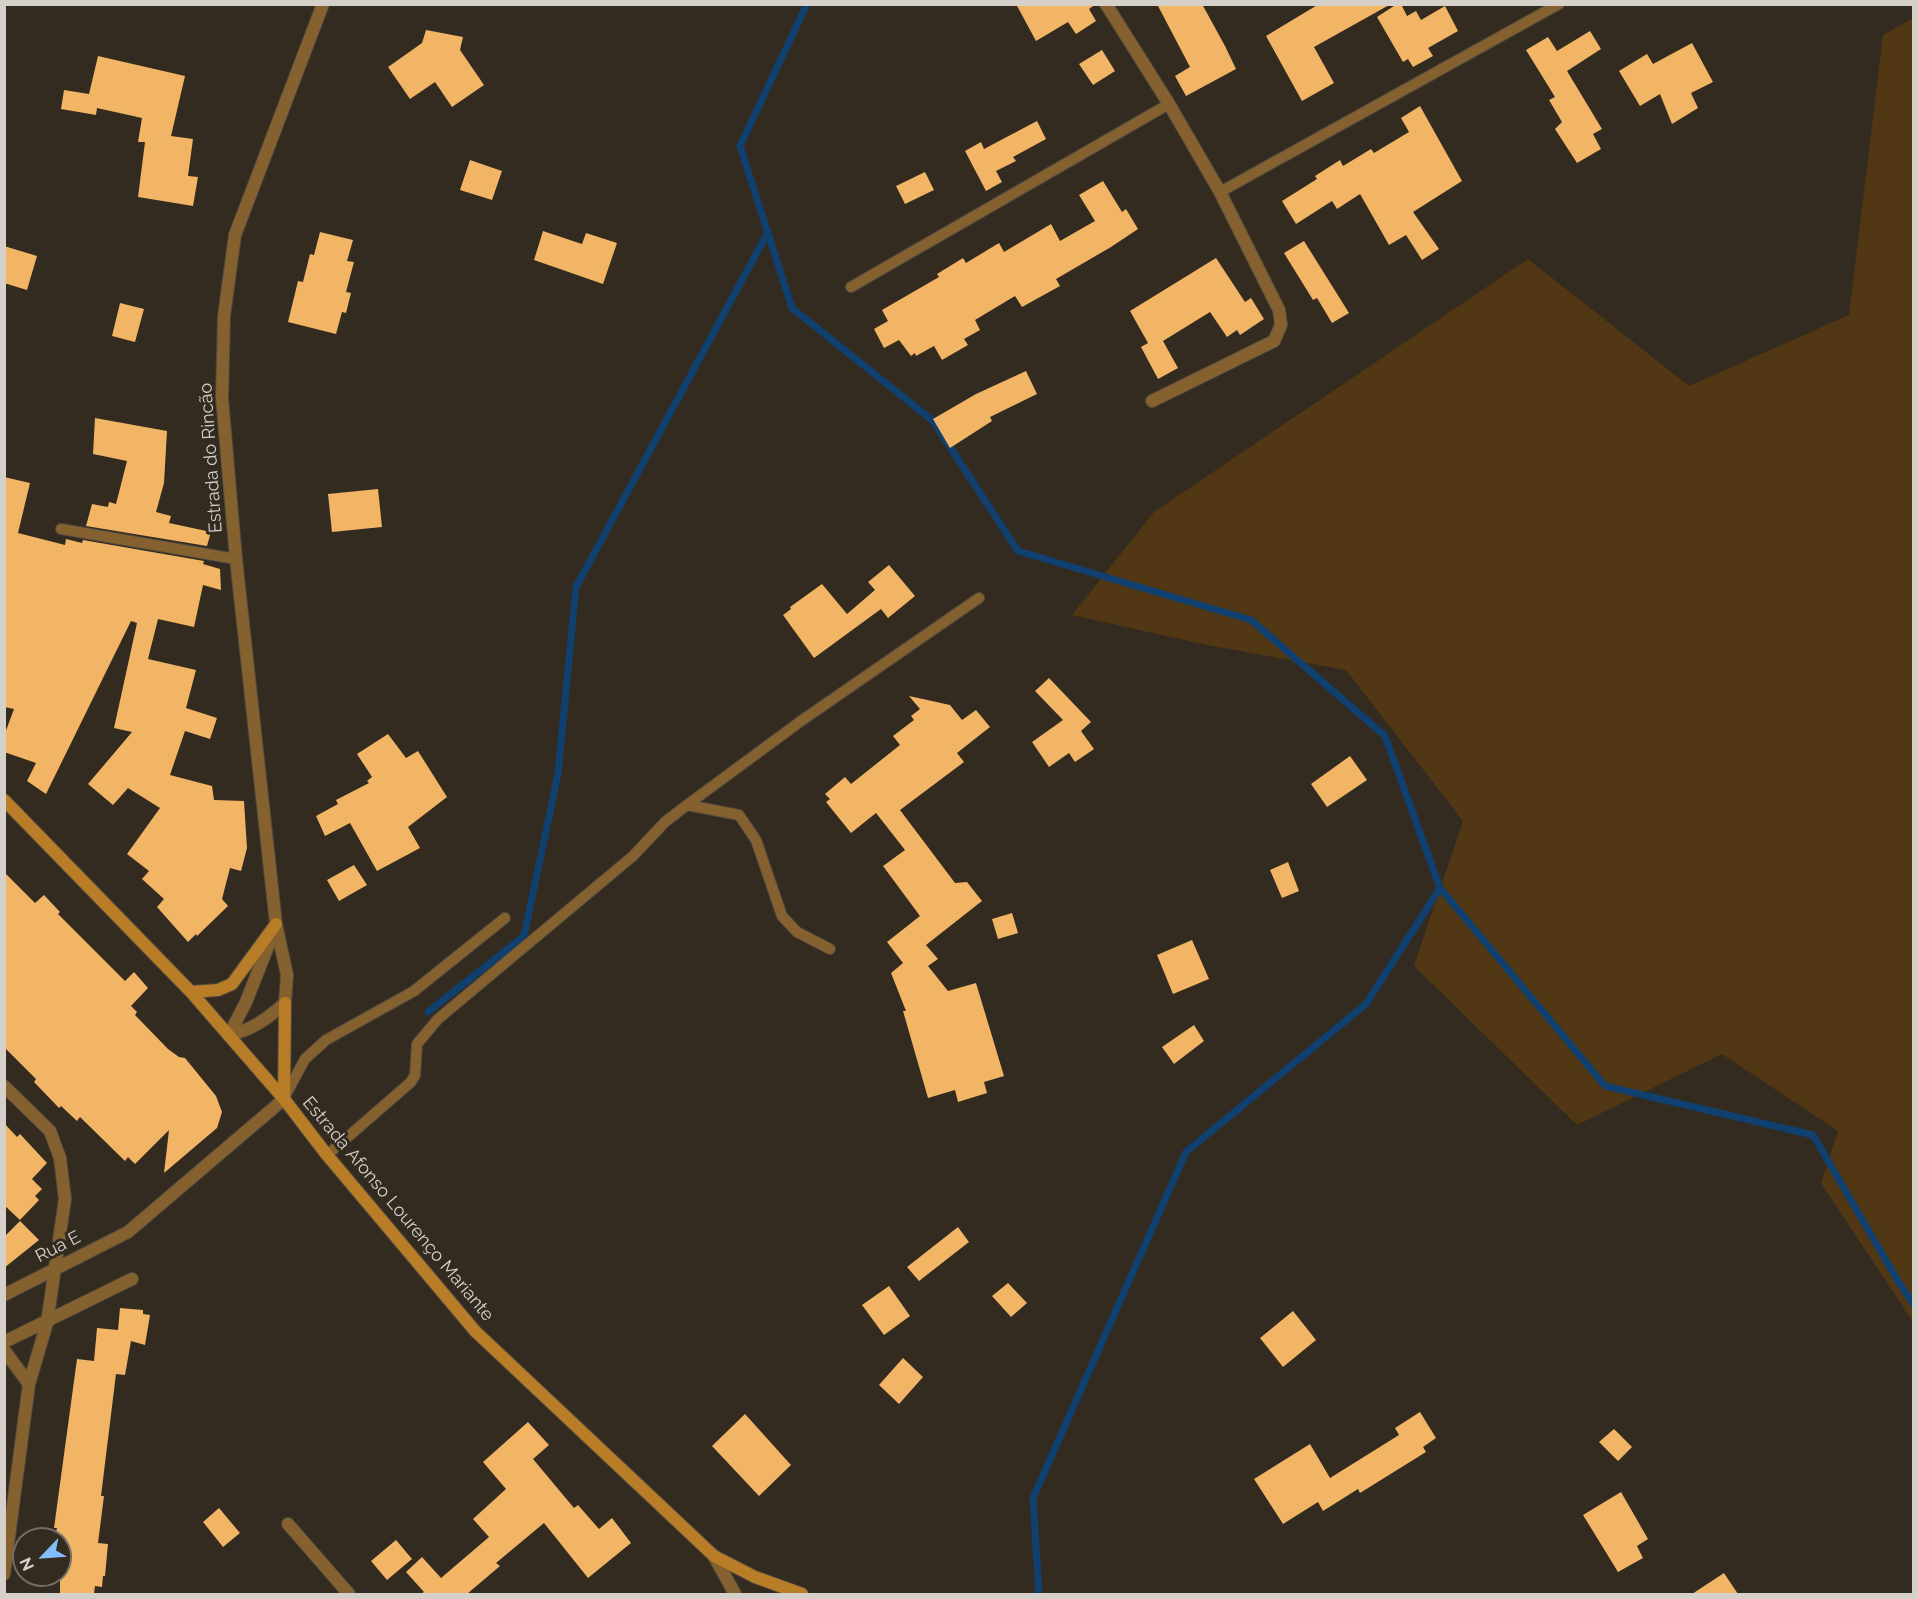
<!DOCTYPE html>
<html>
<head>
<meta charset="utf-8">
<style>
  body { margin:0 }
  #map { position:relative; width:1918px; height:1599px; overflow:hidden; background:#332b20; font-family:Raleway,sans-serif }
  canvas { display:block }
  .frame { position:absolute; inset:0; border:6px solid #d6d0ca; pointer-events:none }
  .north { position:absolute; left:12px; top:1527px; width:60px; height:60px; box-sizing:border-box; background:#332b20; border:2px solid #746d64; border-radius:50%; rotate:245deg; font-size:16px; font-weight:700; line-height:24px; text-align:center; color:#d6d0ca }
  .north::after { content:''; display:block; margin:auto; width:21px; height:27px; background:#83bcfb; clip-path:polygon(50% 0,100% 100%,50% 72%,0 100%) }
</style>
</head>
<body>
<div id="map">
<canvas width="1918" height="1599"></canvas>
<div class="frame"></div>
<div class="north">N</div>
</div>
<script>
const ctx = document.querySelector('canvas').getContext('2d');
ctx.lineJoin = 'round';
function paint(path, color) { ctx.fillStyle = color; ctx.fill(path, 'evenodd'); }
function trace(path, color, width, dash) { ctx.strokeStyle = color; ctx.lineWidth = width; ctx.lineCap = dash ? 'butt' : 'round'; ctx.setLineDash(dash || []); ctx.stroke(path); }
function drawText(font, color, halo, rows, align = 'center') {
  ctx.font = font + ' Raleway,sans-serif'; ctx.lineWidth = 6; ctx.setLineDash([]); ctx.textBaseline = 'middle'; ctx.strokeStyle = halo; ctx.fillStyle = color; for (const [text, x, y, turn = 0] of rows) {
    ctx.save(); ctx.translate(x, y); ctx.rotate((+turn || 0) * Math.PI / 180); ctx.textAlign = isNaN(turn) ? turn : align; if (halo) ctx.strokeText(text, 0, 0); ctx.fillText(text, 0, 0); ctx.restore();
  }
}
paint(new Path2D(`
  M 1913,18 L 1913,1322 L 1821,1183 L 1838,1131 L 1722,1054 L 1577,1125 L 1414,966 L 1463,821 L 1346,670 L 1207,645 L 1072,615 L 1154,512 L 1528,259 L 1689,386 L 1849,315 L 1883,35 Z`), '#513713');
trace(new Path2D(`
  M 807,4 L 740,146 L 792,308 L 933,421 L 1018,551 L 1251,620 L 1385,736 L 1440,888 L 1605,1086 L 1813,1135 L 1898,1281 L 1914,1305
  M 428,1012 L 524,936 L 558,774 L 576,587 L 768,232
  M 1039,1594 L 1033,1498 L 1186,1152 L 1366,1004 L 1440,888`), '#0f406f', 7);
paint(new Path2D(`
  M 1016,4 L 1096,4 L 1089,9 L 1096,21 L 1076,34 L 1068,22 L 1036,41 Z
  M 1157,4 L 1202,4 L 1225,46 L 1236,69 L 1186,96 L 1175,76 L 1190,67 Z
  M 1319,4 L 1391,4 L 1314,47 L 1334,83 L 1302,101 L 1266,36 Z
  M 1397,4 L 1401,4 L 1407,16 L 1416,11 L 1421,20 L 1445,6 L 1458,31 L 1428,48 L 1433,56 L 1413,67 L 1408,59 L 1403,62 L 1377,17 Z
  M 426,30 L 463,37 L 460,50 L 484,85 L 452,107 L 435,82 L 410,99 L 388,67 L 422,43 Z
  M 1590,31 L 1601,49 L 1567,71 L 1602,129 L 1593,134 L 1601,149 L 1577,163 L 1555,129 L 1562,122 L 1549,100 L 1555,97 L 1526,50 L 1548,37 L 1557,51 Z
  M 1692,43 L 1713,82 L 1691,93 L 1698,108 L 1672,124 L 1660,94 L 1640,106 L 1619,71 L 1647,54 L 1653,64 Z
  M 1102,50 L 1115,71 L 1093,85 L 1079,64 Z
  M 98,56 L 185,76 L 171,136 L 193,139 L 188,176 L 198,177 L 193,206 L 138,197 L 145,142 L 138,142 L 142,118 L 97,108 L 96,115 L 61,109 L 64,90 L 89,94 Z
  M 1420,106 L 1462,181 L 1413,212 L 1439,249 L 1422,260 L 1406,235 L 1389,245 L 1360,194 L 1337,209 L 1332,201 L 1296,224 L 1282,201 L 1317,179 L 1315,176 L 1340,160 L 1343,166 L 1371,149 L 1374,153 L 1409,132 L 1401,118 Z
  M 1037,121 L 1046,139 L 1013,157 L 1016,161 L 996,171 L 1002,182 L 986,191 L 965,151 L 981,142 L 984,149 Z
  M 470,160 L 502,171 L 492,200 L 460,190 Z
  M 925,172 L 934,190 L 905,204 L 896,186 Z
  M 1103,181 L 1122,212 L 1126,209 L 1138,229 L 1111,247 L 1056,279 L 1060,286 L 1022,307 L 1015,296 L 975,320 L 980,330 L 964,339 L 968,345 L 942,360 L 934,346 L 916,356 L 915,353 L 911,356 L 899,340 L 884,348 L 874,329 L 888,321 L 882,310 L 939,277 L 937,274 L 963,258 L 966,263 L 999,243 L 1004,252 L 1051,224 L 1060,241 L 1095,221 L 1079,195 Z
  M 543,231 L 582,244 L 586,233 L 617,243 L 603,284 L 534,260 Z
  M 320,232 L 353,240 L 347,261 L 354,262 L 346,292 L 351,293 L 346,313 L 342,312 L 336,334 L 288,322 L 298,281 L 303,282 L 310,254 L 314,255 Z
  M 1304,241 L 1349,313 L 1332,323 L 1317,298 L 1313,300 L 1284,253 Z
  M 4,246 L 37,256 L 27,290 L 4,283 Z
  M 1216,258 L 1245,302 L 1251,298 L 1264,319 L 1240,335 L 1237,330 L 1227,337 L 1210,312 L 1163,341 L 1178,368 L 1158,379 L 1141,347 L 1148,343 L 1130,311 Z
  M 120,303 L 144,309 L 135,342 L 112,336 Z
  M 1026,371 L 1037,394 L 990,417 L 992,421 L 950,448 L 933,419 L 976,394 Z
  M 95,418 L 167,431 L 164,483 L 156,512 L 171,516 L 169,523 L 211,532 L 207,546 L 86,526 L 92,504 L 108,507 L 109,502 L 116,504 L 127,461 L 93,454 Z
  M 4,477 L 30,483 L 18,533 L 65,545 L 66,539 L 82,543 L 83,540 L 204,561 L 203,564 L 220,569 L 221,590 L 203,585 L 194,627 L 158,619 L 148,659 L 196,670 L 186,708 L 217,718 L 210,739 L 185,731 L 170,775 L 212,786 L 214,800 L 244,801 L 247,848 L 241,871 L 230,868 L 222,899 L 228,906 L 197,936 L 196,934 L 188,942 L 157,907 L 164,899 L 142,879 L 149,871 L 127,854 L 160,808 L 128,788 L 113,805 L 88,784 L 132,732 L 114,728 L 137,623 L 131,621 L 46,794 L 27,781 L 36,763 L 4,752 L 4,736 L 14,709 L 4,707 Z
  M 378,489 L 382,527 L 332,532 L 328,494 Z
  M 889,565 L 915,596 L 888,618 L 881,609 L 814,658 L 783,615 L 791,609 L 790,607 L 822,584 L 847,614 L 875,590 L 868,582 Z
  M 1049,678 L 1091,722 L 1081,731 L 1094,749 L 1075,762 L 1069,753 L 1049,767 L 1032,742 L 1063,720 L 1035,691 Z
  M 909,696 L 950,705 L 962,720 L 976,710 L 990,727 L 957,753 L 964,762 L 900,810 L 955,883 L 967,882 L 982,901 L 926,945 L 938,959 L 928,966 L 948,991 L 976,983 L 1004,1076 L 984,1082 L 987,1093 L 958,1102 L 955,1090 L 928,1098 L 903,1011 L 906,1011 L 891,973 L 903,963 L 887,942 L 920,916 L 883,866 L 905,850 L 876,813 L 851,833 L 826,802 L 830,799 L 825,794 L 845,777 L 851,784 L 900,745 L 893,736 L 914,720 L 911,716 L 920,709 Z
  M 388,734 L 406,758 L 418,751 L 447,797 L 408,827 L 420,848 L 377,871 L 350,823 L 325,836 L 316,816 L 338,804 L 336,800 L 369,783 L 367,781 L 372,777 L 357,754 Z
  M 1350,756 L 1367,780 L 1327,807 L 1311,784 Z
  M 1288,862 L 1299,891 L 1282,898 L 1270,870 Z
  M 354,865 L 367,885 L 339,901 L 327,880 Z
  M 4,872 L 35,903 L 44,895 L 60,912 L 58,914 L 125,981 L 134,972 L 148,988 L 131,1006 L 137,1012 L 135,1015 L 168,1049 L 179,1057 L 185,1058 L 216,1096 L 222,1112 L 217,1128 L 164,1173 L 169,1130 L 135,1164 L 128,1157 L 125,1161 L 80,1117 L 77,1121 L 61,1106 L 59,1108 L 34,1082 L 36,1079 L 4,1047 Z
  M 1012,913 L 1018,933 L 998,939 L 992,919 Z
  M 1192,940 L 1209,979 L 1173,994 L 1157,955 Z
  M 1194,1025 L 1204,1041 L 1174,1064 L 1162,1047 Z
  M 4,1123 L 17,1137 L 20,1134 L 47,1163 L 32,1179 L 42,1189 L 35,1196 L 39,1200 L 20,1220 L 4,1205 Z
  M 20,1221 L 39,1240 L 4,1268 L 4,1237 Z
  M 958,1227 L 969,1242 L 919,1281 L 907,1267 Z
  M 1008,1283 L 1027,1303 L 1011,1317 L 992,1296 Z
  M 889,1286 L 910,1316 L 884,1335 L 862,1305 Z
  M 120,1308 L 143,1310 L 143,1314 L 150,1315 L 145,1345 L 131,1341 L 125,1375 L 116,1374 L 101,1496 L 104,1496 L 98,1543 L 108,1544 L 105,1576 L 103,1576 L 102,1587 L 95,1586 L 94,1594 L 60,1594 L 60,1537 L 55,1536 L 57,1528 L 54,1528 L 77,1359 L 94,1361 L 97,1328 L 118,1330 Z
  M 1293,1311 L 1316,1340 L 1283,1367 L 1260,1338 Z
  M 903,1358 L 923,1377 L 899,1404 L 879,1385 Z
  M 1420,1412 L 1436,1438 L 1423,1447 L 1426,1452 L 1360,1493 L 1358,1489 L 1323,1511 L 1318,1502 L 1283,1524 L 1254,1479 L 1310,1444 L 1330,1478 L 1399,1435 L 1395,1428 Z
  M 745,1414 L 791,1465 L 759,1496 L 712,1446 Z
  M 528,1422 L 549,1445 L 533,1459 L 574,1508 L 578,1505 L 599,1529 L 612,1518 L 631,1543 L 588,1578 L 544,1523 L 496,1563 L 500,1566 L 467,1594 L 421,1594 L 424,1592 L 406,1572 L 422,1557 L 441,1578 L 489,1537 L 473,1519 L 506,1489 L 483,1462 Z
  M 1614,1429 L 1632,1447 L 1618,1461 L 1599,1442 Z
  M 1621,1492 L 1648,1539 L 1637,1546 L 1643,1558 L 1618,1572 L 1583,1515 Z
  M 219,1508 L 240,1533 L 223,1547 L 203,1522 Z
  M 396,1540 L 412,1559 L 387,1580 L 371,1561 Z
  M 1724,1573 L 1738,1594 L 1692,1594 Z`), '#f1b565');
const service = new Path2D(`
  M 1220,192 L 1559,4
  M 851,287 L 1169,104
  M 61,529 L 236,559
  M 687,805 L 801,721 L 979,598
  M 284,1098 L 305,1059 L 326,1040 L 414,991 L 505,918
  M 327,1155 L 411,1082 L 415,1075 L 417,1044 L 438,1019 L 633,856 L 665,822 L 687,805 L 739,815 L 756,840 L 782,916 L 797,932 L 830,949`);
const minor = new Path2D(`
  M 1106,4 L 1169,104 L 1220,192 L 1279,310 L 1281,325 L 1274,341 L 1152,401
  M 4,1086 L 50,1131 L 60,1158 L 65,1199 L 47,1323 L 29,1384 L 4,1574
  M 4,1295 L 128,1232 L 284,1099
  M 4,1342 L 132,1279
  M 4,1350 L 29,1384
  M 288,1524 L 349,1594
  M 714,1556 L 735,1594`);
const tertiary = new Path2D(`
  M 229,1035 C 252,1030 267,1019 285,1003 L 287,975 L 276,924 L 236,559 L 222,398 L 224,316 L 235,235 L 323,4
  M 229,1035 L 246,1002 L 274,931`);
const secondary = new Path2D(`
  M 4,800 L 191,992 L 284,1099 L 327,1155 L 475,1331 L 714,1556 L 755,1577 L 802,1594
  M 191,992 L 218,990 L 232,984 L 276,924
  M 284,1099 L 285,1003`);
trace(service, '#50493f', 12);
trace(minor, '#50493f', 14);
trace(tertiary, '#50493f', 14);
trace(secondary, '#50493f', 14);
trace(service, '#866130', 10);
trace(minor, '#866130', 12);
trace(tertiary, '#866130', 12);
trace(secondary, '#b87d26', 12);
drawText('18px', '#d6d0ca', '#332b20', [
  ["Estrada do Rincão",211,458,-94],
  ["Estrada Afonso Lourenço Mariante",398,1209,50],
  ["Rua E",58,1247,-27]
]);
</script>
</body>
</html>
